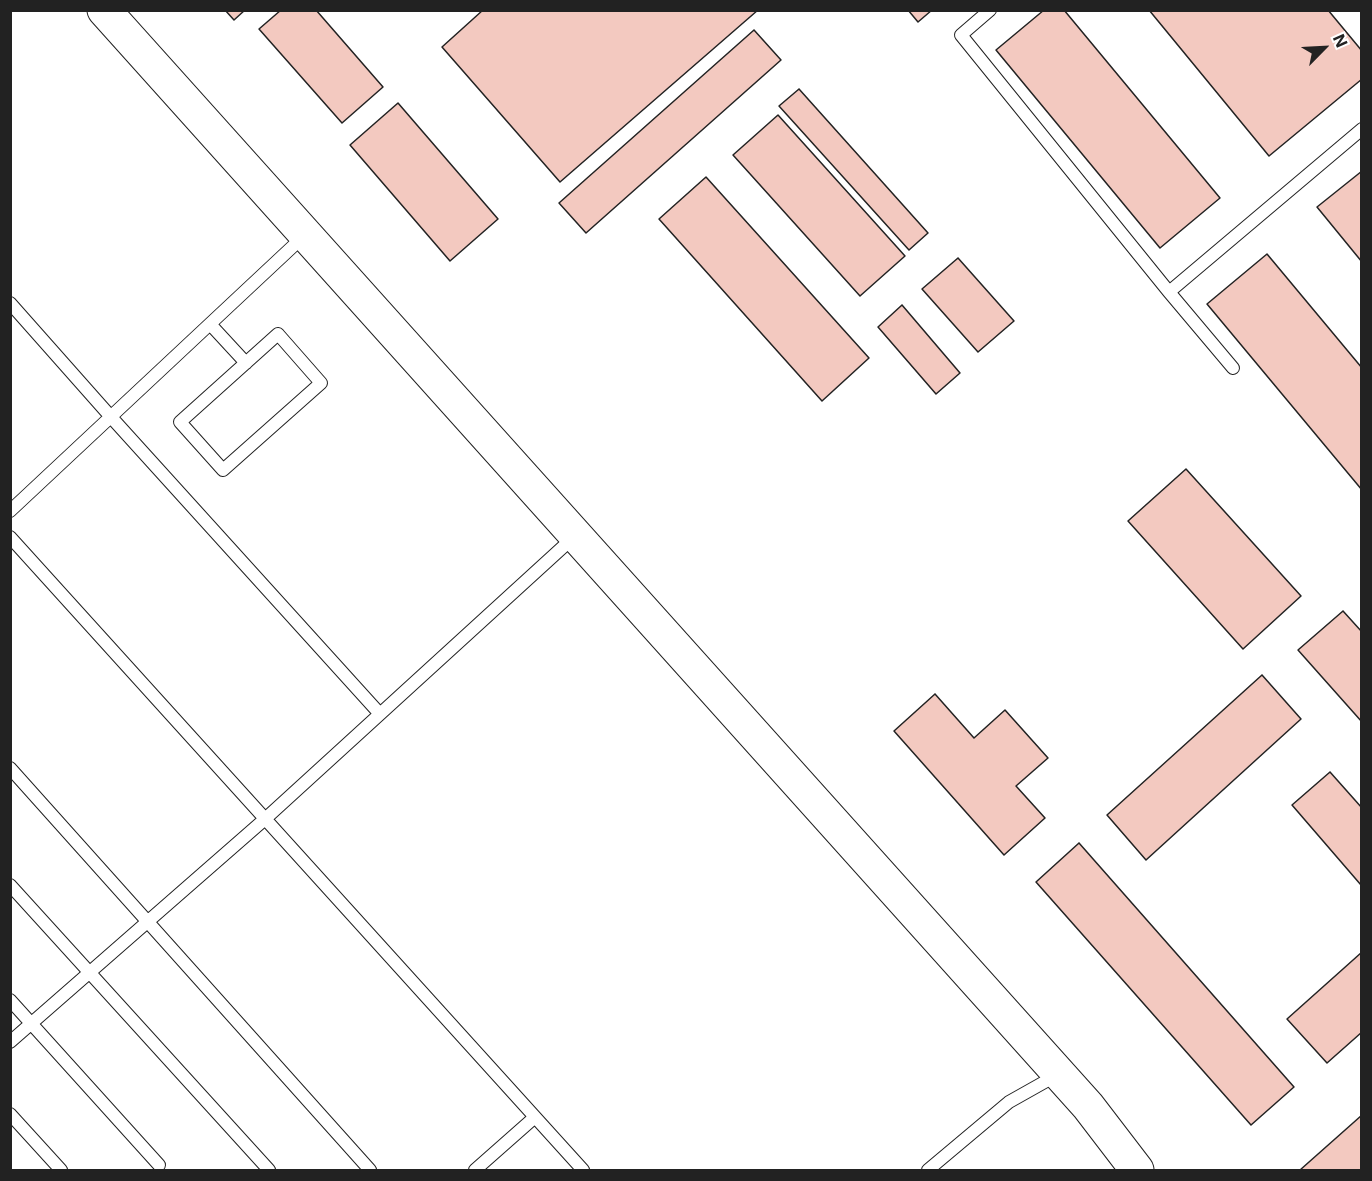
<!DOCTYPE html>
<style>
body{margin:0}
#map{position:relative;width:1372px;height:1181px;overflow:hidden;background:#fff;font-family:Inter,sans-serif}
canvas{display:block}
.frame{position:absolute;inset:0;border:12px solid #222;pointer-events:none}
.north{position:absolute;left:1294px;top:18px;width:60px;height:60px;-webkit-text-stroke:4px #fff;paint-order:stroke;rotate:66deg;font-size:16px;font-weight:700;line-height:24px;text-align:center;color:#222}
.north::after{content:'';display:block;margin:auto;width:21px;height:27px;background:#222;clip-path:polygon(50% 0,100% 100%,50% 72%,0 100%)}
</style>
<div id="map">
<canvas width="1372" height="1181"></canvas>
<div class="frame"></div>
<div class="north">N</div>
</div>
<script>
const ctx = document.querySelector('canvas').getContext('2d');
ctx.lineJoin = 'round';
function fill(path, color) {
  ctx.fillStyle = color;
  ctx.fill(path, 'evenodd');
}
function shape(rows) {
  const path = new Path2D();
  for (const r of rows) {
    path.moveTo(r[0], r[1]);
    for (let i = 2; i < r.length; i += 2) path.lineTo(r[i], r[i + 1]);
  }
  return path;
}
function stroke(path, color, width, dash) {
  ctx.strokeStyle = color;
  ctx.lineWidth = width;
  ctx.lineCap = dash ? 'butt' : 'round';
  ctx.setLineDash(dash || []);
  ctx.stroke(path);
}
const building = shape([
 [225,10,245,10,234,20,225,10],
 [281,10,316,10,383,87,342,123,259,29,281,10],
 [483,10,758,10,560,182,442,47,483,10],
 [908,10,932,10,918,22,908,10],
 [1044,10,1064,10,1220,198,1160,248,996,50,1044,10],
 [1149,10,1328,10,1362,51,1362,79,1269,156,1149,10],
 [754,30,781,60,586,233,559,203,754,30],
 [799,89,928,233,909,250,779,106,799,89],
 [398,103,498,219,450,261,350,145,398,103],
 [778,115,905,256,860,296,733,155,778,115],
 [1362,171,1362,262,1317,207,1362,171],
 [706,177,869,358,822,401,659,219,706,177],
 [1267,254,1362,368,1362,490,1207,304,1267,254],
 [958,258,1014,321,978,352,922,289,958,258],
 [902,305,960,373,936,394,878,327,902,305],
 [1186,469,1301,596,1243,649,1128,521,1186,469],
 [1343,611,1362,632,1362,722,1298,650,1343,611],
 [1262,675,1301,719,1146,860,1107,815,1262,675],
 [935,694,974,738,1005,710,1048,758,1016,786,1045,818,1004,855,894,731,935,694],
 [1330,772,1362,808,1361,885,1292,805,1330,772],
 [1079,843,1294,1087,1251,1125,1036,882,1079,843],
 [1362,952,1362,1032,1327,1063,1287,1019,1362,952],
 [1362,1115,1362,1170,1300,1170,1362,1115]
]);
fill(building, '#f3c9c0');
stroke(building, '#222', 1.5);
const lane = shape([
 [990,10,961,35,1169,292,1233,368],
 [1169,292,1362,129],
 [10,303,111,417,380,714],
 [210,324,246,363],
 [278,334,321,383,223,470,180,422,278,334],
 [10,511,305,235],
 [10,537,583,1170],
 [10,768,370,1170],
 [10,885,269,1170],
 [10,1000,159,1165],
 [10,1042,265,819,575,536],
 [10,1114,61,1170],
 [475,1170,535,1117],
 [928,1170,1009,1102,1057,1075]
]);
const secondary = shape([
 [104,10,1088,1106,1137,1170]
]);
stroke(lane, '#222', 14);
stroke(secondary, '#222', 35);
stroke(lane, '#fff', 12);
stroke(secondary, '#fff', 33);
</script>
